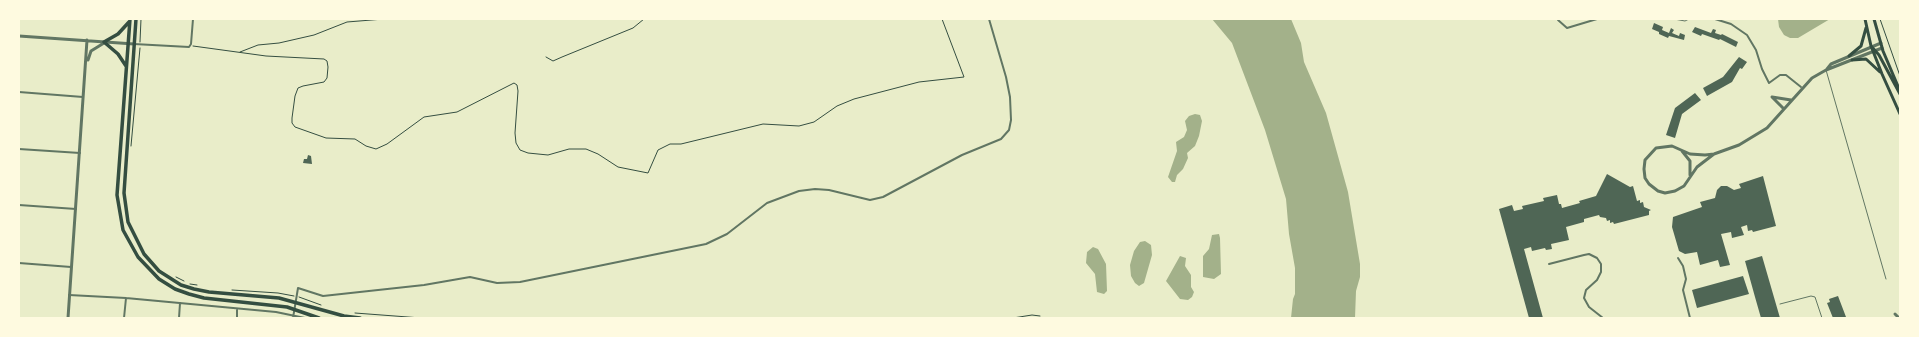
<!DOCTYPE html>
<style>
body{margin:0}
#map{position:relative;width:1919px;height:337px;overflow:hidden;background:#e9edc9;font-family:Arial,sans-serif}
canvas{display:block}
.frame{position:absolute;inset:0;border:20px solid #fefae0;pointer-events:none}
</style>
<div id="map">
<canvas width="1919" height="337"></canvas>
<div class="frame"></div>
</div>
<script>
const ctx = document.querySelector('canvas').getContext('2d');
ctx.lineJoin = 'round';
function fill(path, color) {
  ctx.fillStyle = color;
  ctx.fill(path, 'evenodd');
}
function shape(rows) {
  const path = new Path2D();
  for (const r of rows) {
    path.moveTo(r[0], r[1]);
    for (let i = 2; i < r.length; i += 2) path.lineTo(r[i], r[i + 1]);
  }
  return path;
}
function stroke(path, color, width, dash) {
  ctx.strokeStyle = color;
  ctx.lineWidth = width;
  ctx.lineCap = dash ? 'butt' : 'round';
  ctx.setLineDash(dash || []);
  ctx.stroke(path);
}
fill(shape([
 [1212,19,1291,19,1301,43,1304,62,1326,113,1348,192,1360,264,1360,277,1356,291,1355,318,1291,318,1293,299,1295,294,1295,268,1289,234,1286,199,1265,130,1232,43],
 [1778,19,1830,19,1798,38,1790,38,1784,35,1779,27],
 [1195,114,1200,115,1202,121,1199,136,1195,146,1187,153,1188,158,1183,169,1177,175,1175,182,1172,182,1168,177,1177,151,1176,142,1184,137,1187,130,1185,121,1189,116],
 [1219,234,1220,238,1221,274,1214,279,1203,277,1203,256,1209,249,1212,235],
 [1145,241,1151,245,1152,255,1144,283,1139,286,1135,283,1131,276,1130,265,1134,251,1140,242],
 [1093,247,1098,249,1106,264,1107,291,1104,294,1097,292,1095,274,1086,263,1087,252],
 [1180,256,1186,258,1185,266,1191,275,1191,287,1194,292,1192,297,1188,300,1180,299,1166,281]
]), '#a3b18a');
fill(shape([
 [1654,23,1663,27,1662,30,1669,33,1671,28,1674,30,1672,33,1679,36,1680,33,1685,35,1684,40,1669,36,1668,38,1659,34,1659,32,1652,29],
 [1695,27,1711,33,1713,29,1716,30,1715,33,1721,35,1722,34,1738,42,1736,47,1720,39,1719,40,1702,34,1701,36,1692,32],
 [1739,57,1747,62,1742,69,1740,68,1732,82,1707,96,1703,88,1723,77],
 [1695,93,1701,100,1682,114,1675,138,1666,135,1675,108],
 [308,155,311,156,312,164,303,163,304,159,307,159],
 [1607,174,1630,187,1633,186,1637,201,1640,200,1640,203,1643,202,1644,207,1651,210,1649,211,1649,215,1614,224,1613,222,1610,223,1610,220,1607,221,1606,218,1600,217,1599,215,1584,219,1584,222,1566,227,1569,240,1551,244,1552,249,1546,250,1545,248,1532,251,1531,247,1524,249,1543,318,1529,318,1499,209,1512,205,1514,211,1523,209,1522,206,1544,201,1543,198,1557,195,1559,204,1561,204,1562,208,1580,203,1579,201,1596,196],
 [1763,176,1776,226,1753,232,1752,230,1748,231,1747,225,1741,227,1744,235,1732,238,1731,232,1721,234,1730,265,1720,267,1718,260,1700,265,1697,252,1685,254,1679,251,1672,227,1673,217,1702,207,1700,202,1715,198,1717,190,1721,186,1727,186,1734,190,1741,188,1739,184],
 [1762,256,1780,318,1761,318,1755,297,1745,261],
 [1743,276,1749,294,1697,308,1692,290],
 [1838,296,1846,317,1833,318,1827,303,1830,302,1829,299]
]), '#4f6655');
stroke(shape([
 [1880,19,1900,76],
 [140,42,141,19],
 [193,46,266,56,324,59,327,61,328,67,327,78,324,82,303,86,298,88,295,96,292,118,292,123,295,127,326,138,355,139,366,146,376,149,387,144,424,117,457,112,514,83,517,85,518,91,515,133,516,143,520,150,528,153,548,155,569,149,586,149,598,154,618,167,648,173,658,150,670,144,681,144,763,124,799,126,814,122,837,106,854,99,919,82,964,77,942,19],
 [240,52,258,45,279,43,314,35,347,22,384,19],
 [546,57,553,61,562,57,633,28,644,19],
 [131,146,140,48],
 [176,277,184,281],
 [190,284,197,285],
 [232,290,278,293,294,296],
 [299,297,321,305],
 [355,313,421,318],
 [1013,318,1032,315,1040,316]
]), '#344e41', 1);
stroke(shape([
 [1674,19,1685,21,1689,19],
 [1826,70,1886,279],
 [1780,304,1811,296,1815,297,1822,318]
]), '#617663', 1);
stroke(shape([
 [1715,19,1731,24,1747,35,1756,50,1762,69,1769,83,1780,75,1786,75,1801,87],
 [1558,20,1567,28,1597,19],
 [134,44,189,47,191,44,193,19],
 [19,92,83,97],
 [19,149,80,153],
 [19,205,76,209],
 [1678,258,1683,266,1686,279,1683,290,1690,318],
 [19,263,71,267],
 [1549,264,1584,255,1589,254,1597,258,1601,264,1601,272,1597,280,1586,290,1584,298,1589,307,1603,318],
 [69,295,126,298,276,312,305,318],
 [124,318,126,298],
 [179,318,180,303],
 [237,318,237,309],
 [293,318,298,288,323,296,424,285,470,277,497,283,520,282,706,244,727,234,767,203,799,191,815,189,829,190,870,200,883,197,962,155,1001,139,1009,130,1011,120,1010,97,1006,77,989,19]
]), '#617663', 2);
stroke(shape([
 [19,36,134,44],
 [88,60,91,51,104,43],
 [1827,69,1831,64,1881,43],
 [1772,97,1791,100],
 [1772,97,1784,109],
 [1682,151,1690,161,1690,175],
 [1714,154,1697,167,1684,186,1675,191,1665,193,1658,191,1649,184,1645,178,1644,169,1645,160,1656,148,1672,146,1690,154,1705,155,1714,154,1739,145,1767,128,1812,78,1826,70,1882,48],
 [1895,314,1899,318],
 [68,318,87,40]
]), '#617663', 3);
stroke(shape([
 [1865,19,1871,46,1882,74,1900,114],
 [1874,19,1883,51,1900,91],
 [1871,46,1879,55,1900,94],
 [1849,56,1861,46,1866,28],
 [1852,60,1866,59,1880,72]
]), '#344e41', 3);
stroke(shape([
 [130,19,117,195,123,230,138,257,159,279,175,289,189,294,204,298,287,307,319,318],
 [136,19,124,193,128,222,144,254,159,271,181,285,194,289,209,292,279,298,344,316,360,318],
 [126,66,118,54,104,42,118,34,129,22]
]), '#344e41', 3.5);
</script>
